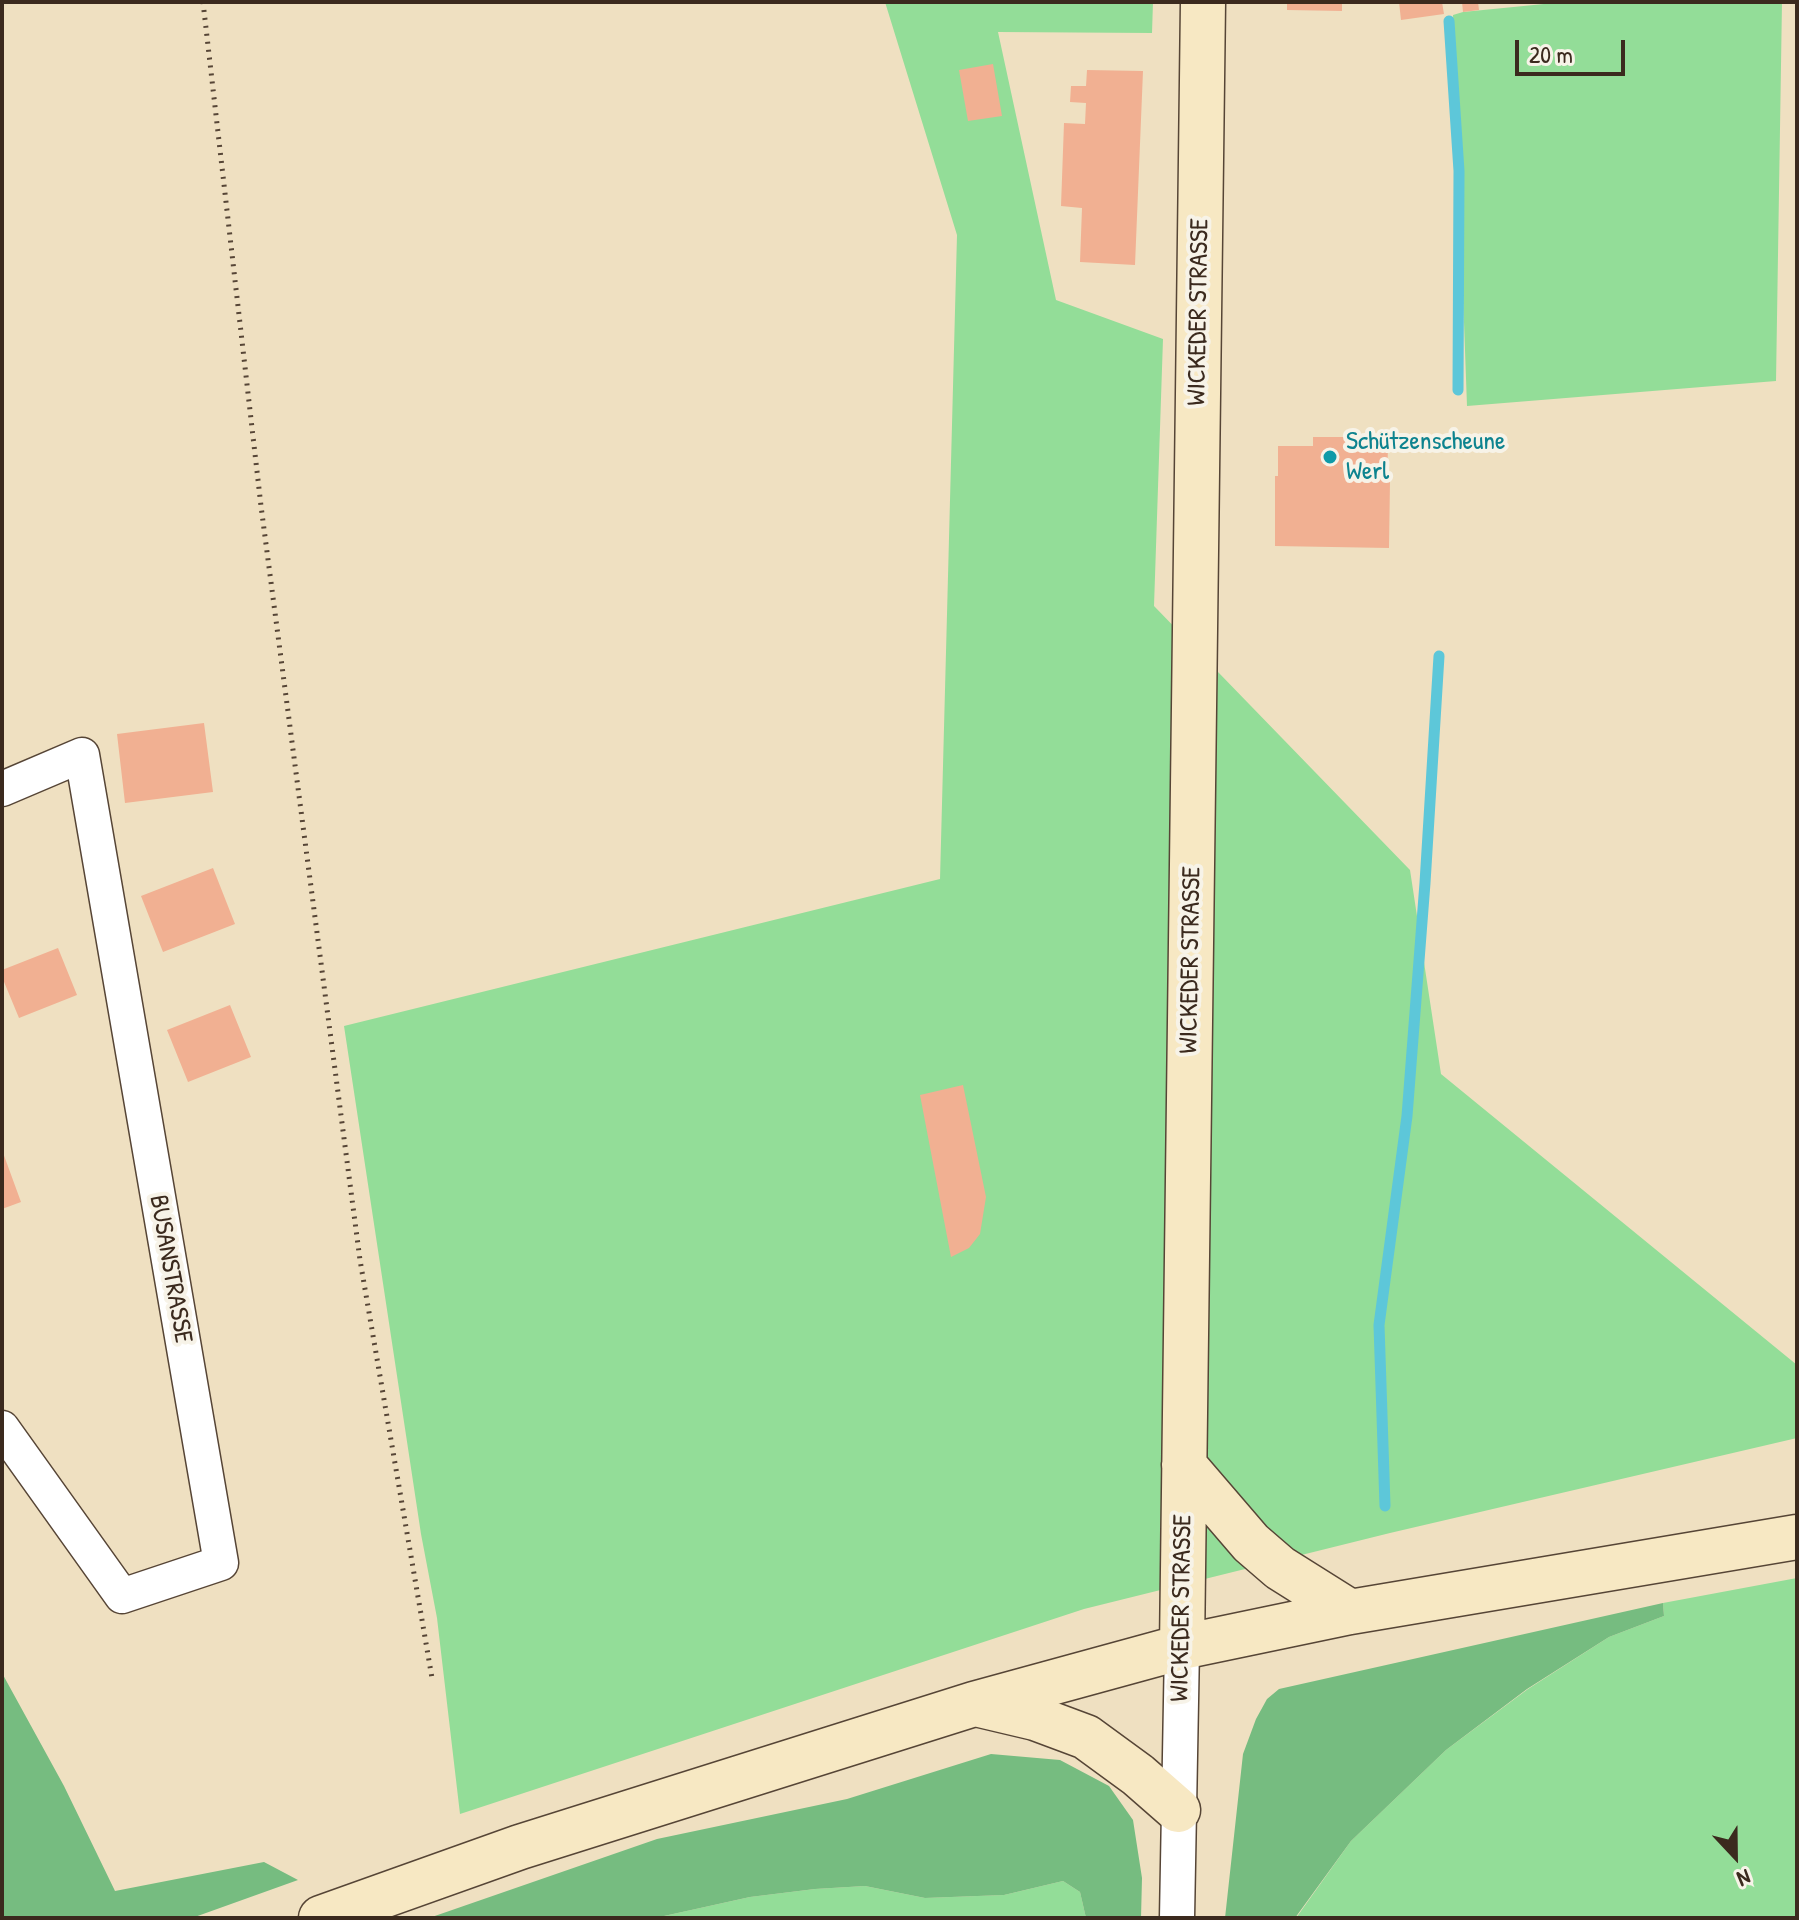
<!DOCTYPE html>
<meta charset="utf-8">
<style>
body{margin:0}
#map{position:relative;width:1799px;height:1920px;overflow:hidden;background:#efe0c1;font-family:"Patrick Hand",sans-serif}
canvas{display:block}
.frame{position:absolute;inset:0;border:4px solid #3b2a1e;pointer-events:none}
.north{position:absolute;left:1695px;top:1816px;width:80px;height:80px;-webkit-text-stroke:6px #f7f3e8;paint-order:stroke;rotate:158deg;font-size:22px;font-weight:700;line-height:32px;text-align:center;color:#3b2a1e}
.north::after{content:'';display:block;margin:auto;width:28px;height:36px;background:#3b2a1e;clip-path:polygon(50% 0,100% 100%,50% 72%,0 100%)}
.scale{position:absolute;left:1515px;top:40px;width:110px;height:36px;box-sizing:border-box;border:4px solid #3b2a1e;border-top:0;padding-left:10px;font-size:24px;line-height:28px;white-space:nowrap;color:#3b2a1e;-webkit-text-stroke:6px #f7f3e8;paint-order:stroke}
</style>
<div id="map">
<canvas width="1799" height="1920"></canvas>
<div class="frame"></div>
<div class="north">N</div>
<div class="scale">20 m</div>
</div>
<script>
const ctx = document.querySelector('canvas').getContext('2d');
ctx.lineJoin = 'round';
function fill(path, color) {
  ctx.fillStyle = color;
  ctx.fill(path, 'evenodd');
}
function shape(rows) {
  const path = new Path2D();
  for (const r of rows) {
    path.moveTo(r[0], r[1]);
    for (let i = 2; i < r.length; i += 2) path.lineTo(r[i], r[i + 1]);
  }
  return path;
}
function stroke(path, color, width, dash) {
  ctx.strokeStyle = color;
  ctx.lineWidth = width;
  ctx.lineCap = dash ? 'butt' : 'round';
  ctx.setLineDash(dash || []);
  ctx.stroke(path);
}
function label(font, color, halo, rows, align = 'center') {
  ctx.font = font + ' "Patrick Hand",sans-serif';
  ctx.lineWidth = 8;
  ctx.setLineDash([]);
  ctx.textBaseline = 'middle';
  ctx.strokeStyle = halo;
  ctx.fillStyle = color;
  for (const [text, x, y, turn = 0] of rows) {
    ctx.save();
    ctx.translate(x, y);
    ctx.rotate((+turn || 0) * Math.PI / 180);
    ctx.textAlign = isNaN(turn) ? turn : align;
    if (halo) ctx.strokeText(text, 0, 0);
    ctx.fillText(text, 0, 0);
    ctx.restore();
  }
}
fill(shape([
 [885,2,1153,2,1152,33,998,32,1056,300,1163,339,1154,606,1410,870,1441,1074,1797,1365,1797,1438,1390,1533,1084,1609,460,1814,437,1618,421,1534,344,1026,940,879,957,235],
 [1564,2,1782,2,1776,381,1467,406,1453,15,1463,12],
 [1797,1578,1797,1918,1296,1918,1351,1841,1446,1750,1528,1689,1609,1637,1664,1616,1663,1603],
 [1063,1881,1080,1892,1086,1918,655,1918,750,1897,815,1889,865,1886,925,1898,1004,1895]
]), '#93dd98');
fill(shape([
 [1663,1603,1664,1616,1609,1637,1527,1689,1446,1750,1351,1841,1295,1918,1225,1918,1243,1754,1256,1719,1267,1699,1279,1689],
 [2,1673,64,1786,115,1891,264,1862,298,1880,192,1918,2,1918],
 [991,1754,1060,1760,1109,1786,1133,1820,1142,1878,1141,1918,1086,1918,1080,1892,1063,1881,1004,1895,925,1898,865,1886,815,1889,750,1897,655,1918,429,1918,657,1839,847,1799]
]), '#76bc80');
stroke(shape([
 [1449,21,1459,171,1458,390],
 [1385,1506,1379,1325,1407,1116,1425,883,1439,656]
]), '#5dc7d9', 11);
fill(shape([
 [1287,2,1342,2,1342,11,1287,10],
 [1399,2,1442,2,1444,14,1401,20],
 [1462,2,1478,2,1479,10,1463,12],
 [993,64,1002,116,968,121,959,70],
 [1087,70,1143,71,1135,265,1080,262,1082,208,1061,206,1064,123,1085,124,1086,103,1070,102,1071,86,1086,86],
 [1313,437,1354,437,1354,447,1388,448,1387,478,1390,478,1390,481,1389,548,1275,546,1275,476,1278,476,1278,446,1313,446],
 [204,723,213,792,125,803,117,734],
 [213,868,235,924,163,952,141,896],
 [58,948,77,995,19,1018,2,977,2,970],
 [230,1005,251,1057,188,1082,167,1030],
 [963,1085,986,1197,980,1234,969,1248,951,1257,920,1095],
 [2,1150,21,1202,2,1209]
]), '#f1b092');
const minor = shape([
 [2,789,82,755,221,1563,122,1596,2,1428],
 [1177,1918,1182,1647]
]);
const secondary = shape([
 [1184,1465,1251,1543,1280,1568,1350,1612],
 [1182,1647,1203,2],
 [980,1705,1035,1718,1086,1737,1138,1775,1178,1810],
 [321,1918,520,1847,974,1704,1182,1647,1350,1612,1797,1537]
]);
stroke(minor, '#564536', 37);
stroke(secondary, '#564536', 47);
stroke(shape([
 [203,2,261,506,360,1260,432,1678]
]), '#564536', 5, [2, 6]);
stroke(minor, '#fff', 34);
stroke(secondary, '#f7e8c3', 44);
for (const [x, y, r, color] of [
 [1330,457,8,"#0f9aa8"]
]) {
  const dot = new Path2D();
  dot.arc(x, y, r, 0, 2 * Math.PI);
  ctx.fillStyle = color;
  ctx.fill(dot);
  stroke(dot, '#f7f3e8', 3);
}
label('26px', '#3b2a1e', '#f7f3e8', [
 ["WICKEDER STRASSE",1199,312,-89],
 ["WICKEDER STRASSE",1191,960,-89],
 ["BUSANSTRASSE",170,1269,80],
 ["WICKEDER STRASSE",1182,1608,-89]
]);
label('26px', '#0d838f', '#f7f3e8', [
 ["Schützenscheune",1346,442],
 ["Werl",1346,472]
], 'left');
</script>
